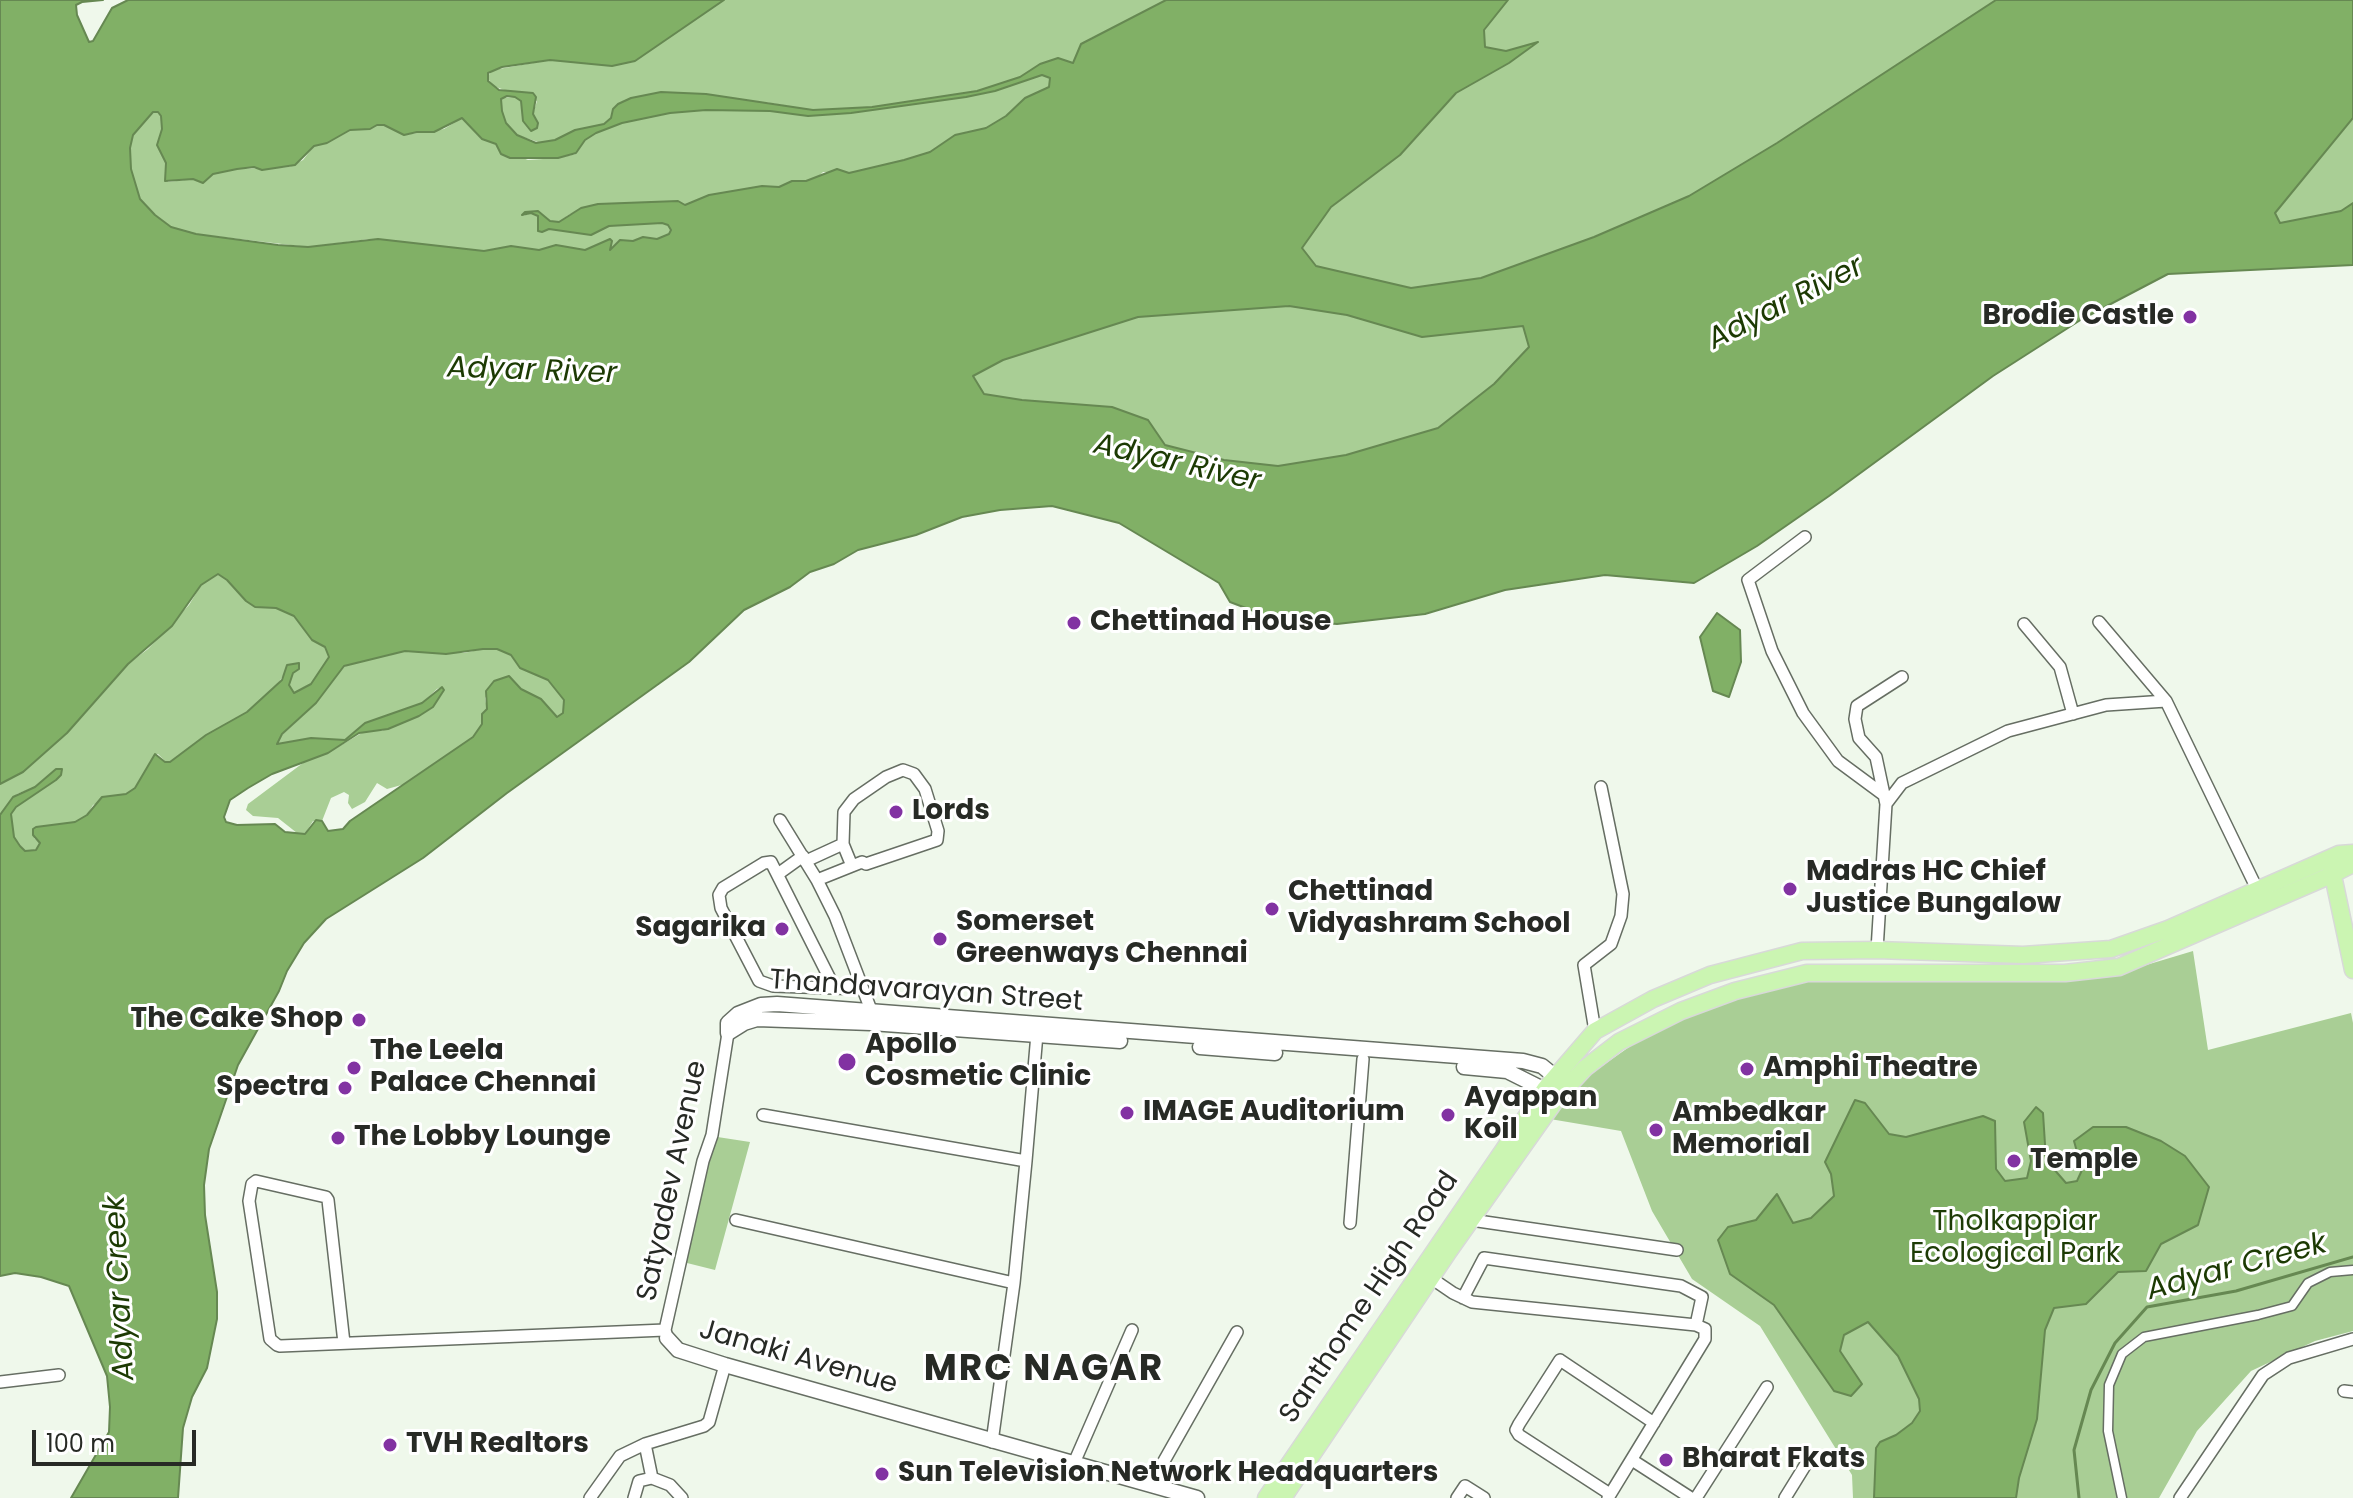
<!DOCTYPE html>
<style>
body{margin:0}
#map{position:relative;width:2353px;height:1498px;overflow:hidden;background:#eff8eb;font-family:Poppins,sans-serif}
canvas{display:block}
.scale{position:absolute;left:32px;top:1430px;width:164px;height:36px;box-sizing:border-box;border:4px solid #272a25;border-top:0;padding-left:10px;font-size:24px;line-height:28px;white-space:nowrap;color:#272a25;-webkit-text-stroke:6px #fff;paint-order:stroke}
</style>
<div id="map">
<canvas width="2353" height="1498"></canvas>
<div class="scale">100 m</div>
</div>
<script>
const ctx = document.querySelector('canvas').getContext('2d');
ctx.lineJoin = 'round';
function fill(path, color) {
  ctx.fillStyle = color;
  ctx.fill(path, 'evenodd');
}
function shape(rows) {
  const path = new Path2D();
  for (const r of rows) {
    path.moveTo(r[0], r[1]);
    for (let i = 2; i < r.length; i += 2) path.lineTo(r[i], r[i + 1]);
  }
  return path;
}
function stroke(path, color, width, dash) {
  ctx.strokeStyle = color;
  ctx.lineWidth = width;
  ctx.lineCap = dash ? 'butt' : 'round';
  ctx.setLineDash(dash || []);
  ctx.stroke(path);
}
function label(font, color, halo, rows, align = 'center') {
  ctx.font = font + ' Poppins,sans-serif';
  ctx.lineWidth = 6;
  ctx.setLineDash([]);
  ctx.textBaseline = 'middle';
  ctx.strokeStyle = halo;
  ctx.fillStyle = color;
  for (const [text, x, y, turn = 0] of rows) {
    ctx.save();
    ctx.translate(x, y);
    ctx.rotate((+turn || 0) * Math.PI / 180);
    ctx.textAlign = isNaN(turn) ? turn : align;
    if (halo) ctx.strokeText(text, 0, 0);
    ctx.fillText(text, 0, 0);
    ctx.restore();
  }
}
fill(shape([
 [724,0,1166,0,1121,25,1091,38,1073,63,1058,58,1041,64,1020,77,977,91,872,107,813,110,764,102,613,109,611,118,604,124,575,130,555,140,541,143,517,135,506,123,502,111,501,98,515,97,521,101,523,121,535,130,538,123,533,114,537,101,493,86,487,77,493,70,550,60,612,66,635,61],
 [1508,0,1996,0,1777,143,1689,196,1594,237,1481,278,1410,288,1316,266,1302,248,1331,207,1400,155,1456,93,1509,63,1536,44,1506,51,1485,48,1484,30],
 [1042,75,1050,78,1049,87,1025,98,1006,116,986,128,966,132,930,152,904,160,849,173,823,172,817,178,779,187,709,195,685,205,665,201,629,205,570,214,559,222,550,221,530,211,523,216,531,213,538,216,542,232,549,229,591,235,609,226,662,223,668,225,671,230,669,234,657,239,640,238,633,241,618,241,610,250,597,245,585,250,556,245,539,250,511,246,484,251,369,239,308,247,196,234,171,227,155,215,140,199,131,169,130,148,133,135,153,112,157,112,161,116,162,129,157,145,166,163,165,175,168,182,193,179,203,183,213,174,237,169,289,167,303,160,314,146,327,143,350,130,370,129,377,125,384,125,404,135,444,129,462,118,481,139,496,144,499,149,528,160,558,158,576,154,585,140,596,133,622,123,670,113,706,110,770,111,808,116,851,113,966,97,995,91],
 [2353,118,2353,203,2341,211,2280,223,2275,213],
 [1289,306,1347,315,1494,329,1523,326,1529,347,1494,384,1438,428,1346,455,1278,466,1224,460,1165,445,1148,420,984,394,973,375,1003,360,1138,317],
 [218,574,227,580,246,601,255,607,276,608,294,616,312,640,325,647,328,651,328,661,318,676,311,684,294,693,289,685,293,672,298,670,286,671,276,687,247,712,206,735,170,762,167,763,158,754,155,755,135,788,126,794,110,797,93,805,87,815,75,822,42,826,34,838,40,843,38,849,25,851,14,837,11,814,16,807,61,775,56,769,35,787,17,794,0,815,0,784,23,772,67,733,128,664,148,649,189,605,201,585],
 [483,649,497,649,511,655,520,668,548,680,564,700,563,713,557,717,541,699,521,690,514,681,497,680,485,698,487,709,482,724,473,737,405,784,387,789,377,783,365,802,352,809,348,803,349,795,344,792,331,798,322,821,313,821,305,834,297,833,278,818,253,816,246,810,248,804,307,760,328,753,365,731,382,731,440,697,444,690,442,687,437,689,422,703,345,740,311,738,277,744,282,735,316,703,340,669,350,664,405,651,464,653],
 [2193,951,2208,1050,2351,1013,2353,1023,2353,1331,2315,1341,2251,1371,2197,1431,2159,1498,1853,1498,1852,1475,1760,1326,1692,1279,1652,1211,1621,1131,1550,1119,1585,1078,1632,1045,1678,1018,1742,995,1812,981,2103,978],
 [711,1136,750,1142,715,1270,683,1262]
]), '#a9ce95');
const water = shape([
 [0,0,103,0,82,2,76,5,77,15,89,42,93,41,112,8,128,0,724,0,635,61,612,66,550,60,502,67,488,73,488,81,499,90,533,93,536,97,533,114,538,123,537,128,531,131,523,121,521,101,515,97,507,96,501,99,502,111,506,123,517,135,536,143,555,140,575,130,604,124,611,118,613,109,618,104,631,98,661,92,706,94,813,110,872,107,977,91,1020,77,1040,64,1058,58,1073,63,1081,44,1166,0,1508,0,1484,30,1485,47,1506,51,1538,42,1509,63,1456,93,1400,155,1331,207,1302,248,1316,266,1411,288,1481,278,1594,237,1689,196,1777,143,1996,0,2353,0,2353,118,2275,213,2280,223,2341,211,2353,203,2353,265,2168,274,2082,319,1993,376,1829,496,1757,546,1694,583,1605,575,1505,590,1425,614,1337,624,1275,619,1230,602,1219,583,1119,523,1052,506,1000,510,962,517,916,535,858,550,834,564,810,572,790,587,744,610,689,662,507,793,423,858,326,919,304,943,287,971,279,991,238,1065,209,1149,204,1185,205,1215,217,1292,217,1319,207,1368,192,1397,183,1428,178,1498,71,1498,109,1432,110,1407,107,1376,69,1286,41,1277,15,1273,0,1276,0,815,13,797,35,787,56,769,62,769,61,775,56,780,16,807,11,814,14,837,20,846,25,851,36,850,40,843,33,835,33,829,36,827,75,822,87,815,102,797,126,794,135,788,155,754,165,762,170,762,206,735,247,712,282,680,287,665,299,663,299,669,293,673,289,685,294,693,311,684,329,657,325,647,312,640,294,616,276,608,255,607,246,601,227,580,218,574,201,585,172,626,128,664,67,733,23,772,0,784,0,0],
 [1042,75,1050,78,1049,87,1025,98,1006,116,986,128,955,135,930,152,904,160,849,173,837,169,806,181,792,181,779,187,762,186,709,195,685,205,678,201,598,204,581,208,559,222,550,221,538,211,525,212,522,215,531,213,538,216,538,231,542,232,549,229,591,235,609,226,662,223,668,225,671,230,669,234,657,239,643,237,633,241,620,240,610,250,612,241,610,239,585,250,556,245,539,250,511,246,484,251,378,239,308,247,278,245,196,234,171,227,155,215,140,199,131,169,130,148,133,135,153,112,158,112,161,116,162,129,157,145,166,163,165,181,193,179,203,183,213,174,237,169,254,167,262,170,295,165,314,146,327,143,350,130,370,129,377,125,384,125,404,135,417,132,434,132,462,118,482,139,496,144,501,154,510,158,558,158,576,153,585,140,596,133,622,123,670,113,706,110,770,111,808,116,851,113,966,97,995,91,1042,75],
 [1289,306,1347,315,1422,337,1523,326,1529,347,1494,384,1438,428,1346,455,1278,466,1224,460,1165,445,1148,420,1112,407,1022,400,984,394,973,376,1003,360,1138,317,1289,306],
 [483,649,497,649,511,655,520,668,548,680,564,700,563,713,557,717,541,699,521,689,509,676,494,681,486,691,487,709,482,714,482,724,473,737,350,821,343,829,328,831,322,821,316,820,305,834,285,832,275,824,237,825,226,822,224,817,230,800,248,788,272,774,328,753,359,733,388,729,419,716,433,707,444,690,442,687,422,703,365,723,345,740,311,738,277,744,282,734,316,703,344,666,405,651,446,654,483,649],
 [1717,613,1740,630,1741,662,1729,697,1713,691,1700,637,1717,613],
 [1855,1100,1865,1103,1889,1134,1906,1137,1983,1116,1995,1121,1996,1169,2005,1181,2027,1178,2031,1161,2024,1122,2036,1107,2043,1113,2046,1160,2066,1183,2077,1181,2082,1170,2074,1141,2093,1127,2126,1127,2161,1141,2185,1156,2209,1187,2198,1225,2161,1244,2146,1271,2118,1272,2086,1304,2054,1308,2045,1330,2037,1419,2019,1478,2016,1498,1874,1498,1876,1448,1880,1442,1896,1435,1912,1423,1920,1411,1919,1399,1898,1356,1868,1322,1844,1335,1840,1351,1862,1384,1851,1396,1834,1391,1774,1305,1730,1274,1718,1240,1728,1227,1756,1220,1777,1194,1793,1223,1811,1218,1834,1196,1831,1174,1825,1162,1855,1100]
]);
fill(water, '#81b066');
stroke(water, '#668852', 2);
stroke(shape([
 [2079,1498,2074,1450,2091,1390,2115,1343,2147,1307,2236,1291,2353,1257]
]), '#668852', 3);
const pedestrian = shape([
 [2122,1498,2108,1431,2109,1385,2122,1354,2144,1337,2258,1315,2292,1306,2308,1283,2330,1272,2353,1270]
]);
const minor = shape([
 [1805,537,1748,580,1772,651,1803,713,1838,761,1884,795],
 [2099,622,2166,701,2258,891],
 [2024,624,2060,667,2073,714],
 [1886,804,1902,783,2008,731,2106,705,2166,701],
 [780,820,817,880,835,916,871,1010,871,1018],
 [806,861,843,844],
 [778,874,803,856],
 [817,880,862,862,866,864,937,840,938,831,925,789,914,774,903,770,886,777,854,799,844,812,843,844,852,866],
 [1877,950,1886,804,1876,757,1859,738,1855,719,1857,706,1902,677],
 [834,987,771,862,764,863,723,888,719,895,721,908,759,981,773,986,863,989],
 [1595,1031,1584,965,1611,944,1621,916,1623,894,1601,787],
 [763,1115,1026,1161],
 [736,1220,1014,1283],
 [1471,1220,1677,1250],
 [1350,1223,1363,1059],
 [1431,1278,1453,1293,1472,1302,1696,1325,1705,1329,1705,1339,1608,1498],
 [1463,1298,1484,1258,1681,1286,1702,1297,1696,1325],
 [667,1337,665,1330,703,1161,712,1135,728,1033],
 [344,1343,328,1200,326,1197,256,1181,252,1184,249,1201,270,1339,277,1345,280,1346,665,1330],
 [0,1382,59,1375],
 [2344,1391,2353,1392],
 [992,1442,1014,1283,1026,1161,1037,1034,1034,1029],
 [645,1444,652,1478],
 [1632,1460,1691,1498],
 [1074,1463,1132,1330],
 [1151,1484,1237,1332],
 [1610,1494,1519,1435,1516,1430,1519,1424,1560,1360,1654,1423],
 [590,1498,620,1456,645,1444,704,1426,709,1422,725,1365],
 [634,1498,639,1481,652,1478,670,1485,682,1498],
 [1457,1498,1465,1486,1484,1498],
 [1696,1498,1767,1387],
 [1785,1498,1806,1464],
 [2180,1498,2263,1375,2289,1358,2353,1339]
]);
const tertiary = shape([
 [728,1033,728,1023,738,1014,761,1005,777,1004,1523,1061,1542,1066,1564,1084],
 [728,1033,744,1023,757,1019,871,1023,1120,1041],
 [1200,1047,1275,1053],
 [1464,1067,1507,1071,1553,1094],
 [667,1338,678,1350,725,1365,1197,1498]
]);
const primary = shape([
 [2331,866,2353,970],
 [1266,1498,1545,1089,1595,1031,1653,999,1710,975,1802,951,1877,950,2023,955,2111,949,2168,929,2339,854,2353,853],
 [1283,1498,1449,1251,1558,1097,1585,1068,1619,1042,1681,1011,1735,991,1807,973,2065,973,2119,967,2329,876,2351,865,2353,861]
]);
stroke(pedestrian, '#666e63', 11);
stroke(minor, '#666e63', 14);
stroke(tertiary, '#666e63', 17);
stroke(primary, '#d8d9d8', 19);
stroke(pedestrian, '#fff', 8);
stroke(minor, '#fff', 11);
stroke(tertiary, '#fff', 14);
stroke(primary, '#cbf5b2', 16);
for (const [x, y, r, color] of [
 [2190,317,8,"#8232a2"],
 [1074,623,8,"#8232a2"],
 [896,812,8,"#8232a2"],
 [1790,889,8,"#8232a2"],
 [1272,909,8,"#8232a2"],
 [782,929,8,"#8232a2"],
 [940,939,8,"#8232a2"],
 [359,1020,8,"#8232a2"],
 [847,1062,10,"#8232a2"],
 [354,1068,8,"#8232a2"],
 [1747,1069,8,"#8232a2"],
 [345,1088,8,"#8232a2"],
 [1127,1113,8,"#8232a2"],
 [1448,1115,8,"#8232a2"],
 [1656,1130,8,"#8232a2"],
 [338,1138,8,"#8232a2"],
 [2014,1161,8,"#8232a2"],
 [390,1445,8,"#8232a2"],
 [1666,1460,8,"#8232a2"],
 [882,1474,8,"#8232a2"]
]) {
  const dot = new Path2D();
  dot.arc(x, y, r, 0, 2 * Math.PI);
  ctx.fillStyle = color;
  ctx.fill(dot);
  stroke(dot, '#fff', 3);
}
label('bold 28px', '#272a25', '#fff', [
 ["Brodie Castle",2174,317,"right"],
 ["Chettinad House",1090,623],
 ["Lords",912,812],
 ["Madras HC Chief",1806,873],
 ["Justice Bungalow",1806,905],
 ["Chettinad",1288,893],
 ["Vidyashram School",1288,925],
 ["Somerset",956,923],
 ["Greenways Chennai",956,955],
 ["Sagarika",766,929,"right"],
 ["The Cake Shop",343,1020,"right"],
 ["Apollo",865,1046],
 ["Cosmetic Clinic",865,1078],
 ["The Leela",370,1052],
 ["Palace Chennai",370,1084],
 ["Amphi Theatre",1763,1069],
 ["Spectra",329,1088,"right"],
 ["Ayappan",1464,1099],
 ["Koil",1464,1131],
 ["IMAGE Auditorium",1143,1113],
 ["Ambedkar",1672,1114],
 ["Memorial",1672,1146],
 ["The Lobby Lounge",354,1138],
 ["Temple",2030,1161],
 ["TVH Realtors",406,1445],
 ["Bharat Fkats",1682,1460],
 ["Sun Television Network Headquarters",898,1474]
], 'left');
label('28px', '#272a25', '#fff', [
 ["Thandavarayan Street",926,992,4],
 ["Satyadev Avenue",673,1181,-78],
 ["Santhome High Road",1370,1298,-56],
 ["Janaki Avenue",798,1358,16]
]);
label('28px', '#1d3b05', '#fff', [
 ["Tholkappiar",2015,1223],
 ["Ecological Park",2015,1255]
]);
label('italic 30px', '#1c3a03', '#fff', [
 ["Adyar River",1786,304,-27],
 ["Adyar River",532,372,2],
 ["Adyar River",1177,464,13],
 ["Adyar Creek",2237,1268,-15],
 ["Adyar Creek",121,1288,-93]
]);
ctx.letterSpacing = '2px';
label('bold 36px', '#272a25', '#fff', [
 ["MRC NAGAR",1044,1371]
]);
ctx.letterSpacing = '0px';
</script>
